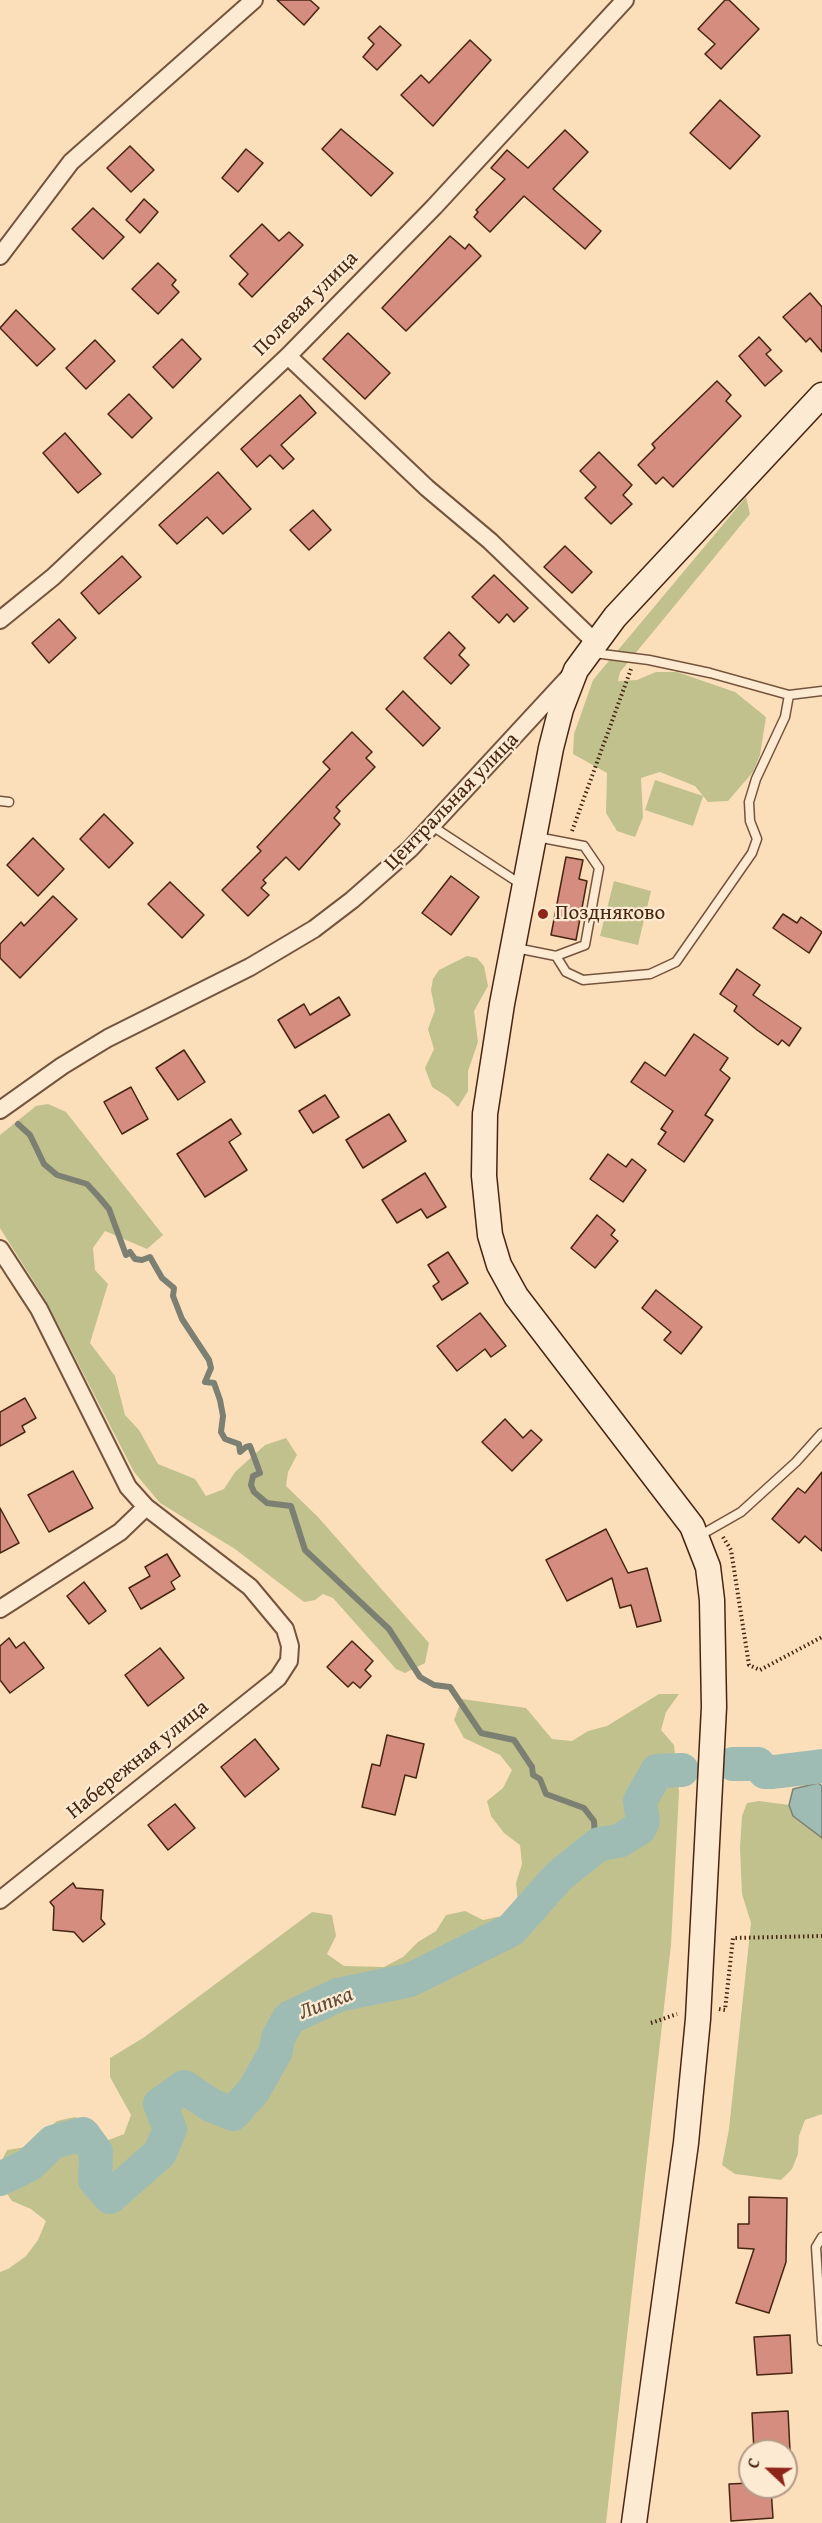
<!DOCTYPE html>
<meta charset="utf-8">
<style>
body{margin:0}
#map{position:relative;width:822px;height:2523px;overflow:hidden;background:#fbdfbb;font-family:"Gentium Book Plus",serif}
canvas{display:block}
.north{position:absolute;left:738px;top:2439px;width:60px;height:60px;box-sizing:border-box;background:#fcead3;border:2px solid #b49b85;border-radius:50%;rotate:292deg;font-size:16px;font-weight:700;line-height:24px;text-align:center;color:#472511}
.north::after{content:'';display:block;margin:auto;width:21px;height:27px;background:#8f2418;clip-path:polygon(50% 0,100% 100%,50% 72%,0 100%)}
</style>
<div id="map">
<canvas width="822" height="2523"></canvas>
<div class="north">С</div>
</div>
<script>
const ctx = document.querySelector('canvas').getContext('2d');
ctx.lineJoin = 'round';
function fill(path, color) {
  ctx.fillStyle = color;
  ctx.fill(path, 'evenodd');
}
function shape(rows) {
  const path = new Path2D();
  for (const r of rows) {
    path.moveTo(r[0], r[1]);
    for (let i = 2; i < r.length; i += 2) path.lineTo(r[i], r[i + 1]);
  }
  return path;
}
function stroke(path, color, width, dash) {
  ctx.strokeStyle = color;
  ctx.lineWidth = width;
  ctx.lineCap = dash ? 'butt' : 'round';
  ctx.setLineDash(dash || []);
  ctx.stroke(path);
}
function label(font, color, halo, rows, align = 'center') {
  ctx.font = font + ' "Gentium Book Plus",serif';
  ctx.lineWidth = 4.5;
  ctx.setLineDash([]);
  ctx.textBaseline = 'middle';
  ctx.strokeStyle = halo;
  ctx.fillStyle = color;
  for (const [text, x, y, turn = 0] of rows) {
    ctx.save();
    ctx.translate(x, y);
    ctx.rotate((+turn || 0) * Math.PI / 180);
    ctx.textAlign = isNaN(turn) ? turn : align;
    if (halo) ctx.strokeText(text, 0, 0);
    ctx.fillText(text, 0, 0);
    ctx.restore();
  }
}
fill(shape([
 [746,497,750,514,620,672,618,681,637,680,656,672,677,672,735,692,766,717,760,755,753,772,728,801,708,802,695,786,660,772,641,778,643,817,635,837,617,831,606,813,607,773,573,754,574,734,593,680],
 [655,780,703,796,693,826,645,810],
 [614,881,651,891,638,945,600,936],
 [467,956,477,958,484,966,488,986,474,1011,478,1042,468,1071,468,1091,458,1107,448,1097,432,1087,425,1068,434,1049,428,1029,435,1010,431,990,433,979,439,970],
 [48,1104,66,1112,163,1235,147,1249,105,1231,93,1248,95,1270,108,1284,90,1343,115,1376,125,1415,139,1430,158,1464,195,1479,206,1496,224,1489,235,1472,265,1445,286,1438,297,1455,288,1472,286,1486,318,1517,429,1643,425,1663,405,1673,396,1669,333,1598,323,1594,315,1600,304,1602,235,1549,160,1503,134,1472,46,1301,0,1228,0,1135,36,1106],
 [659,1694,679,1694,666,1712,661,1730,674,1745,679,1792,671,1945,606,2523,0,2523,0,2272,8,2269,26,2256,38,2240,46,2221,31,2209,12,2201,1,2185,0,2164,7,2150,26,2147,57,2121,75,2117,93,2126,106,2141,124,2134,131,2115,110,2077,110,2058,143,2038,312,1912,332,1915,336,1936,327,1954,344,1966,384,1967,403,1957,418,1942,436,1931,446,1915,465,1911,483,1920,502,1916,518,1903,516,1883,522,1864,520,1845,504,1833,491,1816,487,1801,503,1788,512,1770,500,1755,464,1738,454,1720,462,1699,526,1708,552,1739,572,1741,588,1731,607,1726],
 [759,1801,789,1805,793,1816,822,1838,822,2114,805,2120,799,2136,798,2154,792,2169,781,2180,735,2174,722,2165,729,2129,751,1923,742,1894,740,1848,742,1816,747,1803]
]), '#c1c18e');
const water = shape([
 [818,1783,822,1786,822,1838,793,1816,789,1805,793,1789,818,1783]
]);
fill(water, '#9fbcb4');
stroke(water, '#7c8073', 1.5);
stroke(shape([
 [18,1124,30,1135,44,1164,57,1175,87,1184,99,1197,109,1209,126,1255,130,1252,135,1259,142,1260,150,1257,162,1278,174,1288,173,1296,182,1319,209,1360,211,1368,205,1382,214,1383,220,1400,223,1416,221,1432,225,1439,239,1444,240,1452,246,1447,250,1446,260,1473,253,1476,251,1485,254,1492,267,1503,291,1506,305,1550,389,1629,420,1677,434,1685,450,1687,481,1733,514,1740,532,1767,533,1775,540,1779,546,1794,584,1808,594,1821,595,1837,599,1844]
]), '#7c8073', 6);
stroke(shape([
 [733,1764,758,1764,765,1772,773,1772,822,1766],
 [0,2179,29,2165,53,2142,83,2134,96,2152,95,2180,110,2197,160,2153,170,2129,160,2104,184,2087,211,2105,233,2114,254,2090,276,2051,278,2038,289,2018,338,1995,410,1980,511,1930,559,1876,599,1844,619,1841,640,1828,643,1821,640,1801,657,1771,682,1770]
]), '#9fbcb4', 34);
const building = shape([
 [277,0,310,0,319,8,304,25,277,0],
 [725,0,729,0,759,29,721,69,705,54,715,44,698,29,725,0],
 [380,26,401,45,377,70,363,57,374,44,368,38,380,26],
 [470,40,491,60,433,126,401,95,421,75,429,83,470,40],
 [720,100,760,136,730,169,690,133,720,100],
 [341,129,393,173,371,196,322,149,341,129],
 [565,130,588,152,553,189,601,231,585,249,524,196,490,232,474,217,478,212,476,210,505,179,491,168,507,150,528,168,565,130],
 [130,146,154,170,131,192,107,168,130,146],
 [246,149,263,163,238,192,222,178,246,149],
 [144,199,158,212,140,233,126,220,144,199],
 [93,208,124,237,103,259,72,229,93,208],
 [262,224,279,241,289,232,303,245,252,297,239,284,248,274,230,256,262,224],
 [450,236,465,249,469,244,481,256,406,331,382,308,450,236],
 [158,263,176,280,172,285,179,292,158,314,132,289,158,263],
 [810,293,822,307,822,352,810,338,806,342,783,317,810,293],
 [16,310,55,349,37,366,0,328,16,310],
 [348,333,390,373,365,399,323,359,348,333],
 [759,337,771,350,766,354,782,371,765,386,739,356,759,337],
 [182,339,201,359,173,388,153,367,182,339],
 [95,340,115,361,86,389,66,368,95,340],
 [717,381,731,395,726,401,741,416,673,487,663,477,656,484,638,465,655,448,652,444,717,381],
 [129,394,152,418,132,438,108,414,129,394],
 [300,395,316,413,281,445,294,459,283,469,270,455,257,467,241,449,300,395],
 [65,433,101,474,78,493,43,453,65,433],
 [599,452,632,485,623,495,632,504,611,524,585,498,596,487,580,471,599,452],
 [218,472,251,509,223,534,207,517,177,544,159,525,218,472],
 [313,510,331,530,309,550,290,530,313,510],
 [565,546,592,572,572,593,544,567,565,546],
 [122,556,141,577,99,614,81,593,122,556],
 [494,575,528,608,514,622,507,614,499,623,472,597,494,575],
 [59,619,76,638,49,663,32,643,59,619],
 [449,632,465,648,459,655,469,665,451,684,424,658,449,632],
 [403,691,440,728,423,746,386,709,403,691],
 [352,732,372,752,366,758,375,767,336,807,340,811,334,818,340,824,299,870,286,857,263,880,266,883,261,888,269,895,248,916,222,890,261,851,257,847,330,769,323,762,352,732],
 [104,814,133,843,109,868,80,839,104,814],
 [33,838,64,869,38,896,7,865,33,838],
 [566,857,583,860,579,879,587,881,576,940,551,935,566,857],
 [451,876,479,897,451,935,422,913,451,876],
 [170,882,204,915,182,938,148,904,170,882],
 [53,896,77,919,20,978,0,958,0,944,21,922,24,926,53,896],
 [783,914,797,923,801,917,822,932,809,953,773,928,783,914],
 [737,969,760,985,753,995,801,1028,789,1046,782,1040,778,1045,757,1030,734,1011,737,1006,720,994,737,969],
 [339,997,350,1015,295,1048,278,1020,304,1004,310,1015,339,997],
 [694,1034,728,1058,720,1070,730,1078,705,1115,713,1120,684,1162,658,1144,666,1132,661,1129,673,1111,631,1082,645,1062,665,1076,694,1034],
 [184,1050,205,1082,178,1100,156,1068,184,1050],
 [131,1087,148,1119,122,1134,104,1102,131,1087],
 [325,1095,339,1117,313,1133,299,1111,325,1095],
 [389,1114,406,1141,363,1168,346,1140,389,1114],
 [231,1119,241,1134,229,1142,247,1170,205,1197,177,1154,231,1119],
 [608,1154,626,1167,632,1159,646,1170,623,1202,590,1179,608,1154],
 [425,1173,446,1207,427,1218,421,1209,397,1223,382,1200,425,1173],
 [597,1215,615,1230,611,1235,618,1241,595,1268,571,1248,597,1215],
 [448,1252,468,1283,442,1300,433,1286,439,1282,428,1265,448,1252],
 [656,1290,702,1327,681,1354,664,1340,671,1332,642,1308,656,1290],
 [480,1313,506,1346,491,1357,485,1349,457,1371,437,1346,480,1313],
 [25,1398,36,1418,22,1426,25,1432,0,1446,0,1412,25,1398],
 [505,1419,523,1438,531,1430,542,1440,512,1471,482,1442,505,1419],
 [73,1471,93,1508,49,1532,28,1495,73,1471],
 [822,1472,822,1551,805,1536,799,1543,772,1519,798,1488,805,1493,822,1472],
 [0,1508,19,1543,0,1553,0,1508],
 [606,1529,628,1573,647,1568,661,1621,637,1627,631,1605,620,1608,612,1578,567,1601,546,1560,606,1529],
 [167,1554,180,1576,171,1582,175,1589,141,1609,129,1588,150,1576,145,1567,167,1554],
 [84,1582,106,1611,89,1624,67,1596,84,1582],
 [9,1638,16,1648,24,1642,44,1668,10,1693,0,1680,0,1646,9,1638],
 [352,1641,373,1661,365,1670,371,1676,360,1688,353,1682,348,1687,327,1667,352,1641],
 [160,1648,184,1678,148,1706,125,1675,160,1648],
 [387,1735,424,1744,416,1778,405,1775,395,1815,362,1807,372,1764,380,1766,387,1735],
 [255,1739,279,1769,245,1797,221,1767,255,1739],
 [175,1804,195,1828,168,1850,148,1825,175,1804],
 [73,1883,76,1888,103,1890,101,1919,105,1924,83,1942,74,1932,53,1930,54,1907,50,1902,73,1883],
 [749,2197,787,2198,786,2262,769,2313,736,2303,754,2249,738,2248,738,2224,749,2224,749,2197],
 [790,2335,792,2373,757,2375,754,2337,790,2335],
 [788,2411,790,2451,754,2451,752,2413,788,2411],
 [750,2483,752,2490,771,2488,773,2518,731,2521,729,2484,750,2483]
]);
fill(building, '#d58d80');
stroke(building, '#472511', 1.5);
const lane = shape([
 [594,653,649,660,710,673,789,695,822,691],
 [0,801,9,802],
 [432,826,522,885],
 [516,948,556,956,585,945,599,868,584,846,537,837],
 [556,956,566,972,583,980,650,974,676,962,752,853,757,839,750,821,749,802,756,779,785,717,789,695],
 [699,1536,741,1512,796,1462,822,1433],
 [822,2237,816,2247,822,2341]
]);
const street = shape([
 [0,256,71,162,254,0],
 [288,356,427,488,490,541,594,641],
 [0,620,53,577,288,356,434,207,625,0],
 [0,1110,62,1066,108,1038,250,967,314,929,352,900,410,849,569,677],
 [0,1249,39,1309,128,1487,146,1507,250,1587,285,1629,290,1646,289,1661,278,1678,0,1900],
 [0,1609,120,1532,146,1507]
]);
const secondary = shape([
 [634,2523,686,2143,698,2019,714,1707,712,1600,708,1567,692,1526,516,1296,499,1265,490,1235,484,1176,485,1114,502,1004,551,748,561,709,576,670,615,617,822,395]
]);
stroke(lane, '#74543c', 11);
stroke(street, '#74543c', 20);
stroke(secondary, '#472511', 27);
stroke(shape([
 [572,831,631,669],
 [723,1537,731,1550,749,1665,760,1670,822,1637],
 [719,2009,725,2010,733,1938,822,1936],
 [651,2023,677,2014]
]), '#472511', 4, [1.5, 3]);
stroke(lane, '#fcead3', 8);
stroke(street, '#fcead3', 16);
stroke(secondary, '#fcead3', 24);
for (const [x, y, r, color] of [
 [543,914,6,"#8f2418"]
]) {
  const dot = new Path2D();
  dot.arc(x, y, r, 0, 2 * Math.PI);
  ctx.fillStyle = color;
  ctx.fill(dot);
  stroke(dot, '#fcead3', 2);
}
label('21px', '#472511', '#fcead3', [
 ["Полевая улица",306,304,-45],
 ["Центральная улица",452,802,-46],
 ["Набережная улица",138,1760,-39]
]);
label('21px', '#472511', '#fcead3', [
 ["Поздняково",555,914]
], 'left');
label('italic 22px', '#5d4b3a', '#fcead3', [
 ["Липка",326,2004,-21]
]);
</script>
